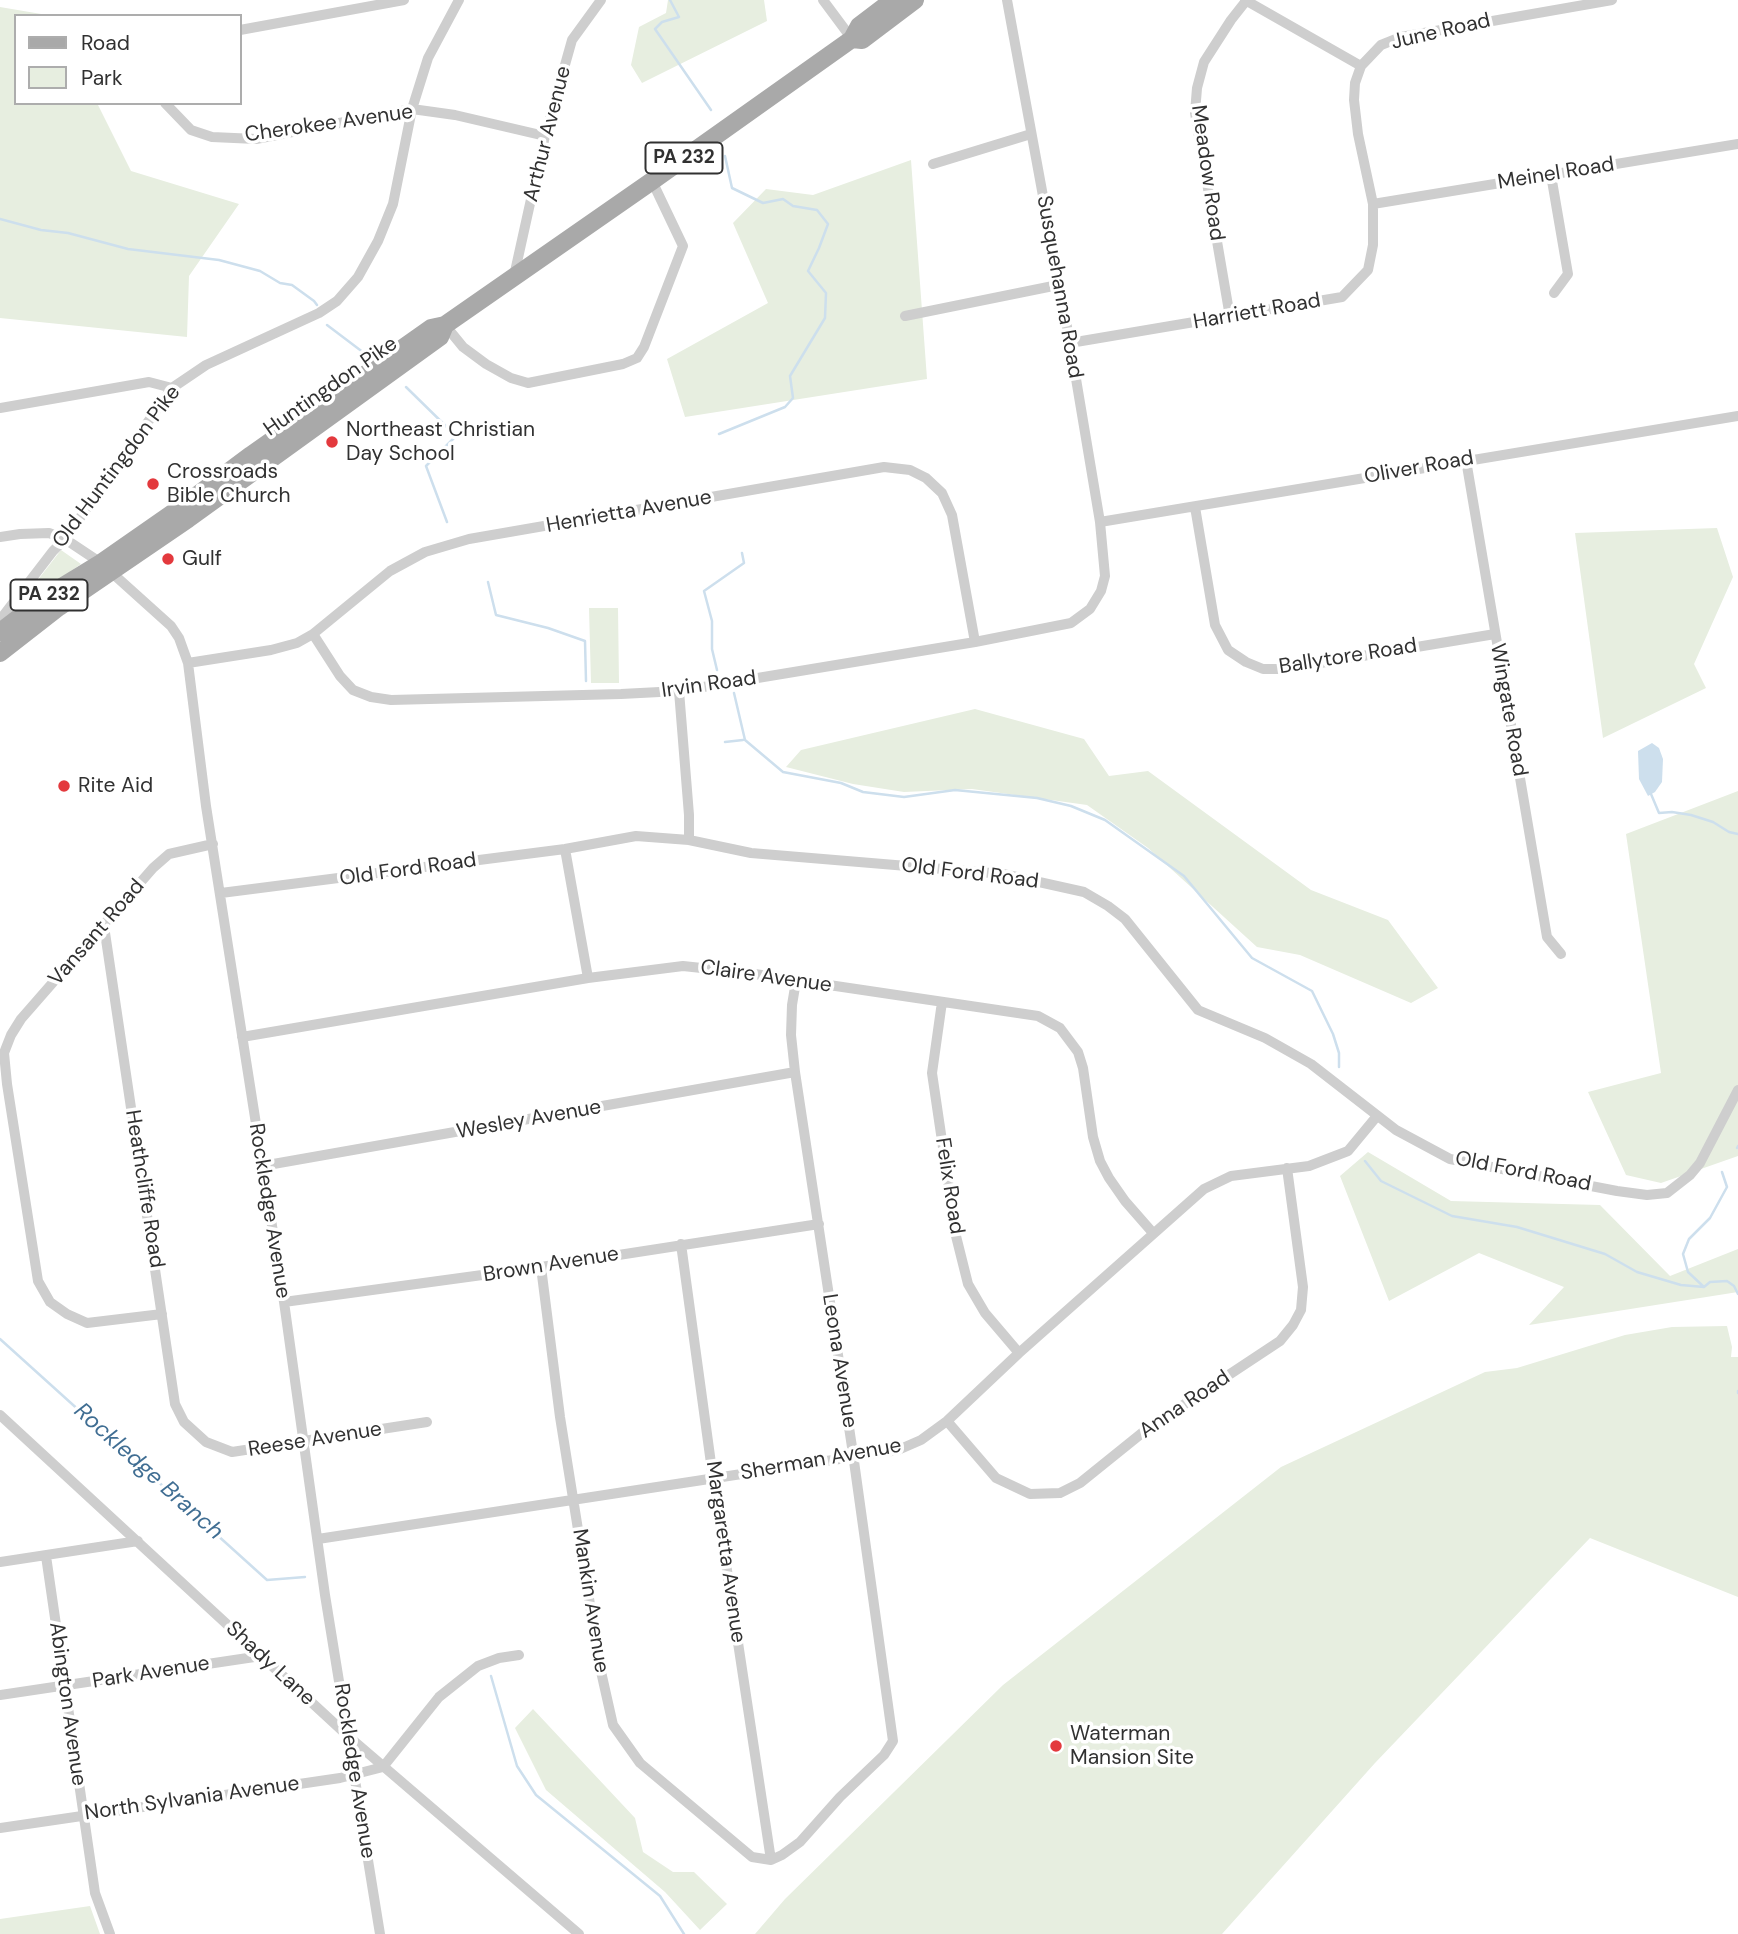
<!DOCTYPE html>
<style>
body{margin:0}
#map{position:relative;width:1738px;height:1934px;overflow:hidden;background:#fff;font-family:"DM Sans",sans-serif}
canvas{display:block}
.legend{position:absolute;left:14px;top:14px;width:228px;height:91px;box-sizing:border-box;background:#fff;border:2px solid #adadad;margin:0;padding:9px 12px;list-style:none;font-size:21px;color:#313131}
.legend li{display:flex;align-items:center;gap:14px;height:35px}
.legend b{width:35px;border:2px solid #adadad}
</style>
<div id="map">
<canvas width="1738" height="1934"></canvas>
<ul class="legend">
<li><b style="height:9px;background:#a9a9a9"></b>Road</li>
<li><b style="height:19px;background:#e7eee0"></b>Park</li>
</ul>
</div>
<script>
const ctx = document.querySelector('canvas').getContext('2d');
ctx.lineJoin = 'round';
function fill(path, color) {
  ctx.fillStyle = color;
  ctx.fill(path, 'evenodd');
}
function shape(rows) {
  const path = new Path2D();
  for (const r of rows) {
    path.moveTo(r[0], r[1]);
    for (let i = 2; i < r.length; i += 2) path.lineTo(r[i], r[i + 1]);
  }
  return path;
}
function stroke(path, color, width, dash) {
  ctx.strokeStyle = color;
  ctx.lineWidth = width;
  ctx.lineCap = dash ? 'butt' : 'round';
  ctx.setLineDash(dash || []);
  ctx.stroke(path);
}
function label(font, color, halo, rows, align = 'center') {
  ctx.font = font + ' "DM Sans",sans-serif';
  ctx.lineWidth = 7;
  ctx.setLineDash([]);
  ctx.textBaseline = 'middle';
  ctx.strokeStyle = halo;
  ctx.fillStyle = color;
  for (const [text, x, y, turn = 0] of rows) {
    ctx.save();
    ctx.translate(x, y);
    ctx.rotate((+turn || 0) * Math.PI / 180);
    ctx.textAlign = isNaN(turn) ? turn : align;
    if (halo) ctx.strokeText(text, 0, 0);
    ctx.fillText(text, 0, 0);
    ctx.restore();
  }
}
fill(shape([
 [668,0,764,0,767,21,642,83,631,65,639,27,666,13],
 [0,7,53,16,16,16,16,103,97,103,131,171,239,204,189,276,187,337,0,318],
 [911,160,927,379,685,417,667,359,768,303,733,223,766,189,813,195],
 [1717,528,1733,577,1694,664,1706,688,1603,738,1575,533],
 [61,550,81,564,7,616,30,590],
 [589,608,618,608,619,683,591,683],
 [975,709,1084,739,1109,776,1148,771,1311,890,1388,920,1438,988,1411,1003,1300,955,1257,947,1148,848,1087,805,972,789,904,792,853,784,786,767,801,750],
 [1738,791,1738,1156,1661,1183,1626,1175,1588,1092,1661,1073,1626,834],
 [1368,1152,1451,1201,1600,1205,1670,1276,1738,1249,1738,1292,1529,1325,1564,1287,1479,1253,1389,1301,1340,1176],
 [1727,1326,1732,1347,1731,1357,1738,1357,1738,1597,1590,1538,1375,1763,1222,1934,755,1934,785,1899,1003,1685,1281,1467,1485,1372,1517,1368,1625,1335,1672,1327],
 [533,1709,635,1818,643,1852,673,1872,694,1872,727,1904,700,1930,665,1892,546,1790,515,1728],
 [90,1906,100,1934,0,1934,0,1919]
]), '#e7eee0');
fill(shape([
 [1652,743,1659,748,1663,759,1662,782,1655,792,1648,796,1639,779,1638,751]
]), '#cddfed');
stroke(shape([
 [670,0,679,17,662,22,655,29,711,110],
 [0,219,41,230,68,233,128,249,219,260,260,271,280,283,292,285,314,301,317,305],
 [327,325,368,356],
 [406,387,456,436,426,466,447,522],
 [719,434,785,407,793,398,790,376,825,318,826,293,808,271,819,248,828,224,817,210,793,206,783,199,763,203,732,188,725,156],
 [488,582,496,615,548,628,585,641,586,681],
 [717,670,712,649,712,621,704,591,744,563,742,553],
 [734,693,745,740,783,772,841,783,863,792,904,797,955,790,1037,798,1071,806,1105,820,1184,876,1252,958,1312,991,1333,1034,1339,1053,1339,1067],
 [725,742,743,740],
 [1651,794,1659,813,1672,812,1691,815,1713,822,1729,832,1738,834],
 [1737,1148,1738,1146],
 [1365,1161,1381,1181,1452,1216,1517,1227,1605,1254,1637,1272,1681,1285,1704,1287],
 [1704,1287,1688,1272,1683,1254,1689,1239,1710,1218,1727,1187,1722,1172],
 [1704,1287,1710,1282,1727,1281,1734,1286,1738,1294],
 [0,1339,267,1580,305,1577],
 [1738,1391,1738,1393],
 [491,1676,517,1766,536,1795,660,1896,684,1934]
]), '#cddfed', 2.5);
stroke(shape([
 [823,0,852,39],
 [240,30,404,0],
 [1361,66,1381,45,1401,37,1612,0],
 [165,103,191,130,212,137,256,139,412,109,455,115,545,136],
 [933,164,1031,134],
 [1551,175,1568,274,1554,293],
 [1373,204,1738,144],
 [514,276,545,136,572,40,601,0],
 [905,316,1058,285],
 [1230,317,1195,113,1197,88,1204,62,1231,20,1246,1],
 [445,325,463,347,486,364,511,378,528,383,623,364,637,358,644,347,683,246,652,181],
 [1070,343,1342,297,1368,270,1373,245,1373,204,1358,134,1354,100,1355,83,1361,66,1245,0],
 [0,408,149,382,172,388],
 [1466,460,1547,937,1561,954],
 [1195,507,1215,625,1228,650,1246,662,1263,669,1284,669,1495,634],
 [1100,522,1738,416],
 [0,537,20,534,49,533,65,539,101,563,171,626,179,638,188,663,206,806,284,1302,325,1595,380,1934],
 [0,620,53,551,65,539,172,388,206,365,319,313,337,301,358,277,378,241,393,204,412,109,428,58,459,0],
 [313,634,340,676,353,690,371,697,391,700,621,694,679,691,975,642,1071,623,1090,609,1101,591,1105,576,1100,522,1070,343,1007,0],
 [188,663,271,650,297,643,313,634,390,571,425,552,469,539,884,467,910,470,926,478,942,493,952,515,975,642],
 [679,691,689,815,689,840],
 [565,849,588,978],
 [221,893,565,849,636,836,689,840,751,853,1003,874,1084,892,1108,906,1125,919,1198,1010,1265,1038,1311,1064,1396,1130,1450,1159,1617,1191,1647,1195,1667,1193,1690,1175,1700,1163,1738,1090],
 [104,926,175,1404,184,1422,206,1442,232,1452,427,1422],
 [942,1002,932,1073,956,1236,968,1284,985,1313,1019,1353],
 [242,1037,588,978,683,966,748,973,1038,1016,1060,1028,1078,1052,1083,1068,1093,1137,1100,1161,1109,1178,1125,1201,1153,1233],
 [262,1166,795,1072],
 [681,1244,713,1478,771,1860],
 [541,1267,560,1417,600,1667,613,1725,640,1763,752,1857,771,1860],
 [284,1302,541,1267,819,1224],
 [162,1314,87,1323,67,1314,50,1302,38,1281,7,1084,4,1053,11,1035,21,1019,153,868,169,854,213,844],
 [0,1415,348,1736,579,1934],
 [947,1421,996,1478,1030,1494,1060,1493,1080,1483,1147,1429,1280,1341,1293,1325,1301,1310,1303,1287,1287,1168],
 [318,1539,898,1450,921,1440,947,1421,1019,1353,1204,1189,1231,1176,1309,1166,1348,1151,1377,1116],
 [46,1556,95,1893,110,1934],
 [0,1562,138,1541],
 [0,1695,261,1656],
 [0,1828,340,1778,383,1767,439,1697,478,1666,499,1658,519,1655],
 [771,1860,782,1855,800,1842,840,1797,884,1755,893,1741,852,1447,795,1072,791,1035,792,1005,796,981]
]), '#cecece', 10);
stroke(shape([
 [852,39,862,40,915,0],
 [0,632,47,596,101,563,180,508,251,455,431,328,445,325,652,181,852,39,859,26,893,0],
 [0,653,59,607,188,519,440,337,445,325]
]), '#a9a9a9', 18);
for (const [x, y, r, color] of [
 [332,442,7,"#e3393d"],
 [153,484,7,"#e3393d"],
 [168,559,7,"#e3393d"],
 [64,786,7,"#e3393d"],
 [1056,1746,7,"#e3393d"]
]) {
  const dot = new Path2D();
  dot.arc(x, y, r, 0, 2 * Math.PI);
  ctx.fillStyle = color;
  ctx.fill(dot);
  stroke(dot, '#fff', 2.5);
}
for (const [x, y, w] of [
 [684,158,77],
 [49,595,77]
]) {
  const box = new Path2D();
  box.roundRect(x - w / 2, y - 15.5, w, 31, 5);
  ctx.fillStyle = '#fff';
  ctx.fill(box);
  stroke(box, '#313131', 2);
}
label('bold 19px', '#313131', null, [
 ["PA 232",684,158],
 ["PA 232",49,595]
]);
label('21px', '#313131', '#fff', [
 ["June Road",1441,32,-13],
 ["Cherokee Avenue",329,124,-8],
 ["Arthur Avenue",548,134,-76],
 ["Meadow Road",1207,173,82],
 ["Meinel Road",1556,174,-9],
 ["Susquehanna Road",1059,287,80],
 ["Harriett Road",1257,312,-10],
 ["Huntingdon Pike",331,387,-35],
 ["Old Huntingdon Pike",117,467,-53],
 ["Oliver Road",1419,468,-10],
 ["Henrietta Avenue",629,512,-10],
 ["Ballytore Road",1348,657,-9],
 ["Irvin Road",709,685,-8],
 ["Wingate Road",1508,710,80],
 ["Old Ford Road",408,870,-8],
 ["Old Ford Road",970,874,7],
 ["Vansant Road",97,933,-49],
 ["Claire Avenue",766,977,8],
 ["Wesley Avenue",529,1120,-10],
 ["Old Ford Road",1523,1172,11],
 ["Felix Road",949,1186,81],
 ["Heathcliffe Road",144,1189,81],
 ["Rockledge Avenue",269,1211,81],
 ["Brown Avenue",551,1265,-9],
 ["Leona Avenue",839,1361,81],
 ["Anna Road",1185,1405,-34],
 ["Reese Avenue",315,1440,-9],
 ["Sherman Avenue",821,1460,-10],
 ["Margaretta Avenue",725,1552,82],
 ["Mankin Avenue",590,1601,81],
 ["Shady Lane",270,1664,43],
 ["Park Avenue",151,1673,-9],
 ["Abington Avenue",67,1704,82],
 ["Rockledge Avenue",354,1771,81],
 ["North Sylvania Avenue",192,1799,-8]
]);
label('21px', '#313131', '#fff', [
 ["Northeast Christian",346,430],
 ["Day School",346,454],
 ["Crossroads",167,472],
 ["Bible Church",167,496],
 ["Gulf",182,559],
 ["Rite Aid",78,786],
 ["Waterman",1070,1734],
 ["Mansion Site",1070,1758]
], 'left');
label('italic 23px', '#406e93', '#fff', [
 ["Rockledge Branch",148,1472,42]
]);
</script>
